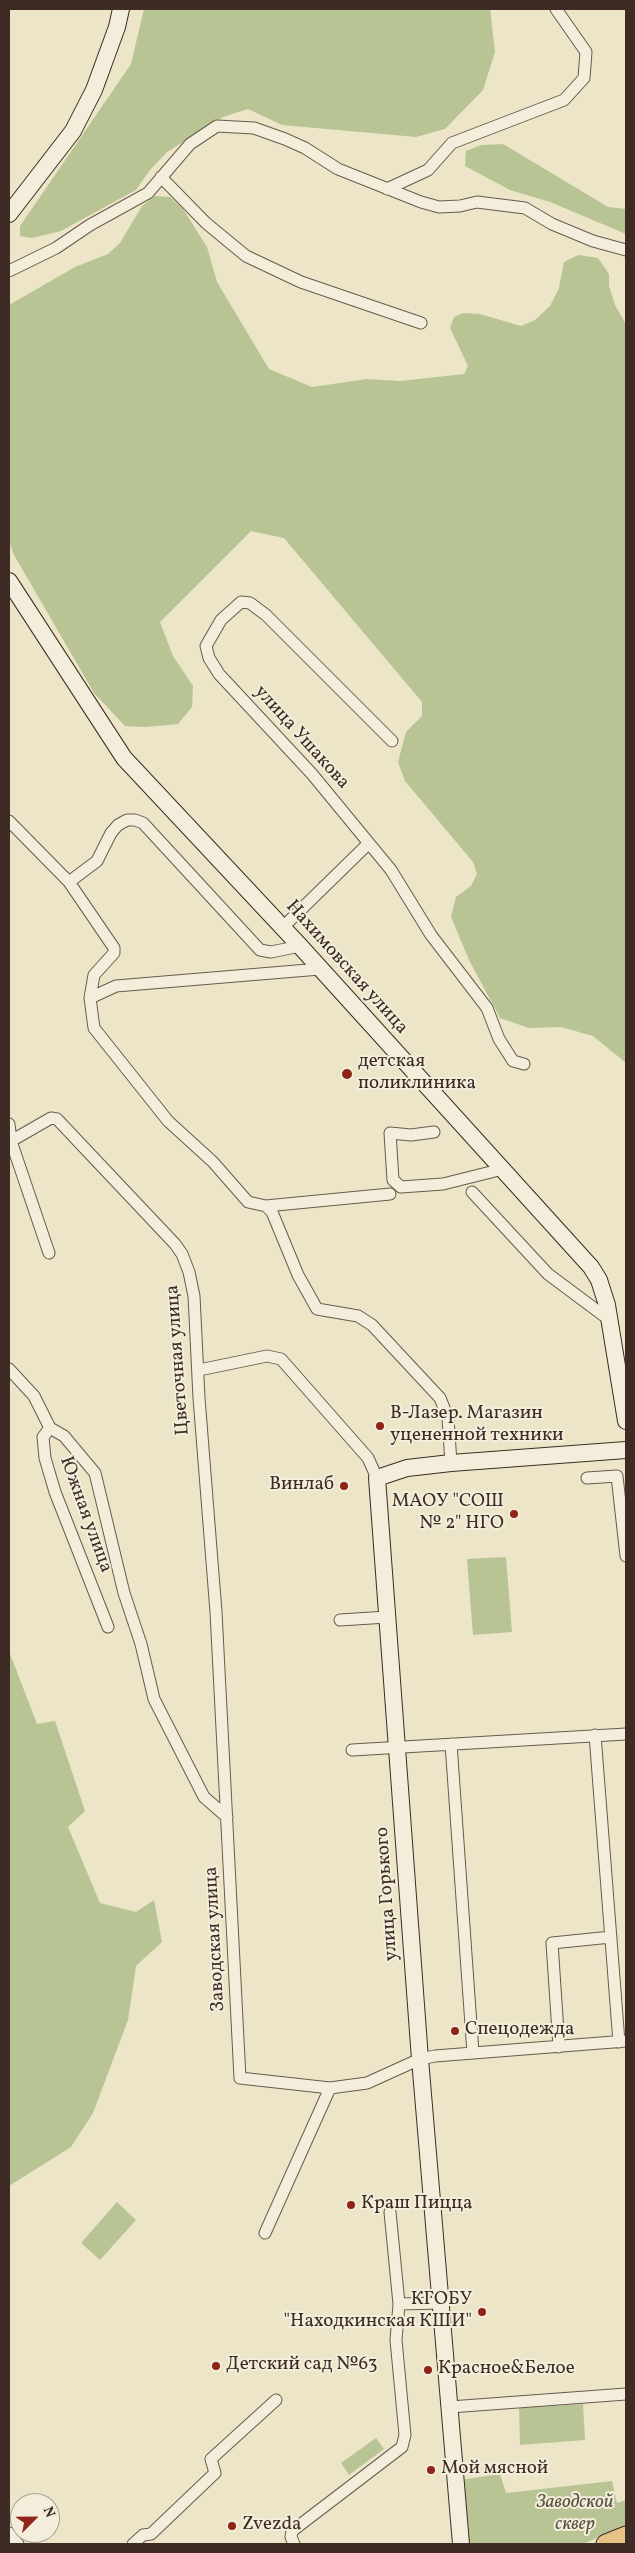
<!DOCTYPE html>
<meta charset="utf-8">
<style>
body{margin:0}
#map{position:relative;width:635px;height:2553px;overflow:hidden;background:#ece5c8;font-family:Vollkorn,serif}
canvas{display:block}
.frame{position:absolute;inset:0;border:10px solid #3d2b24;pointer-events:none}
.north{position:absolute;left:10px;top:2493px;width:50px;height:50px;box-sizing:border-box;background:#f3eedb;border:1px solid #aaa092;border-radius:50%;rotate:67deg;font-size:14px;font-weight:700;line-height:20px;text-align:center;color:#3d2b24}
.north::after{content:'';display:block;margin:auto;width:18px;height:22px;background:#8f2418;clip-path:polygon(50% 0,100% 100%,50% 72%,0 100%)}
</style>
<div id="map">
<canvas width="635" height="2553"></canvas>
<div class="frame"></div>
<div class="north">N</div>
</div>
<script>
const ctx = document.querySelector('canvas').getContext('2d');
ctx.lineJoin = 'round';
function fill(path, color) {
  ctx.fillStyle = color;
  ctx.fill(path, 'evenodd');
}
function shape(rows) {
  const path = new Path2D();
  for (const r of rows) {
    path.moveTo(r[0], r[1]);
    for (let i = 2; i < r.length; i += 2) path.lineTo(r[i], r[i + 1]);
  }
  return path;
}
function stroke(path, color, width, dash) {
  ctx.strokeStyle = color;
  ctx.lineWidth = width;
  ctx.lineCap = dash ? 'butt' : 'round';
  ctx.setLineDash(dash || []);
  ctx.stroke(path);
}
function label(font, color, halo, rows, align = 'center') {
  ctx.font = font + ' Vollkorn,serif';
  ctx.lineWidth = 4;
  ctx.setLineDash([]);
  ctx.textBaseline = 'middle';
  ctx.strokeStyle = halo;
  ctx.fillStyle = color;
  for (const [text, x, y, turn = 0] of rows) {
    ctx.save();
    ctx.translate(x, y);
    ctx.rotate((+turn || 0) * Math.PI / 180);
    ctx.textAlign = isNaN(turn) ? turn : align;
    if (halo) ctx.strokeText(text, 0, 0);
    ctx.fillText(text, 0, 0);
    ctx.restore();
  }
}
fill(shape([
 [144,9,490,9,495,52,483,90,445,129,416,137,282,125,248,109,223,117,167,152,150,170,136,190,61,231,32,238,20,236,20,226,131,64],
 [503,144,608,207,626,209,626,234,550,202,510,190,465,166,466,151,481,145],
 [155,196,170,197,183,209,207,247,217,282,269,369,312,387,367,379,400,381,464,374,468,366,450,328,454,317,463,313,480,314,521,326,535,320,550,306,559,288,564,262,578,255,598,258,609,274,609,286,615,305,626,324,626,1063,593,1036,561,1027,529,1028,500,1018,469,960,451,917,456,897,471,886,477,874,473,862,405,781,398,762,406,732,422,716,422,702,284,538,251,531,160,622,173,656,193,686,192,707,178,724,145,727,125,726,94,693,14,555,9,541,9,305,75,267,108,254,120,243,142,206],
 [506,1557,512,1632,473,1635,467,1559],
 [9,1651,37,1724,55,1721,85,1811,68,1827,100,1903,136,1912,154,1900,162,1942,136,1966,128,2020,93,2113,71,2147,9,2186],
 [117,2202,136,2220,100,2260,81,2243],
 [583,2404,585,2440,520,2445,519,2408],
 [376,2438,384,2449,349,2475,341,2463],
 [500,2474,506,2493,612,2481,617,2503,626,2500,626,2525,583,2544,465,2544,460,2480]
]), '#b9c495');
const minor = shape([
 [161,177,206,223,246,256,301,282,421,323],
 [387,189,428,170,452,143,564,100,584,78,586,52,556,9],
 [9,271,56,248,90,225,148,193,190,144,217,126,254,128,285,139,305,148,338,169,421,202,439,207,460,206,477,202,525,208,552,224,593,241,626,250],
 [392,741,266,615,250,603,241,602,221,620,206,646,209,658,219,674,312,774,391,870,431,935,487,1008,499,1039,513,1061,524,1064],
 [9,821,69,882,114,948,114,953,94,975,90,998,94,1028,168,1121,213,1162,248,1202,266,1206,272,1212,298,1275,317,1309,358,1316,372,1325,440,1398,448,1418,451,1463],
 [69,882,97,861,111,833,118,825,127,820,135,820,143,823,260,950,271,952,300,946],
 [282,928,369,843],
 [90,998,116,986,320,969],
 [9,1124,11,1141,49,1253],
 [434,1132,411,1135,390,1133,393,1180,401,1187,443,1184,503,1169],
 [11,1141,51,1118,57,1119,175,1244,182,1254,189,1272,194,1296,199,1398,216,1612,240,2078,330,2088,367,2083,420,2059,435,2056,626,2041],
 [472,1192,548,1274,611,1321],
 [266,1206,390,1194],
 [9,1369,34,1396,50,1428],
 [199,1370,267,1356,281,1359,368,1458,377,1478],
 [50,1428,64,1436,95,1473,124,1593,141,1644,154,1699,204,1797,227,1817],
 [50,1428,43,1437,45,1458,55,1492,108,1627],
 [587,1478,617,1476,626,1556],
 [340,1620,387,1617],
 [595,1735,619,2042],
 [451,1744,473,2053],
 [352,1750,626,1734],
 [559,2047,552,1943,611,1937],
 [265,2233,330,2088],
 [399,2304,441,2303],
 [450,2407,626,2394],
 [9,2533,18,2544],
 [133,2544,143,2535,151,2534,215,2473,211,2459,276,2400],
 [294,2544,291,2537,292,2531,402,2447,405,2435,396,2340,399,2304,390,2212]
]);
const secondary = shape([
 [9,214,73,131,94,90,117,27,121,9],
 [9,581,124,758,300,946,591,1267,599,1280,607,1305,626,1421],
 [461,2544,420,2059,377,1478,407,1468,451,1463,626,1450]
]);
const primary = shape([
 [606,2544,626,2536]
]);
stroke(minor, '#695a4d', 13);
stroke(secondary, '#3d2b24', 18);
stroke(primary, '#3d2b24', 21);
stroke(minor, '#f3eedb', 11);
stroke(secondary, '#f3eedb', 16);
stroke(primary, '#e6c284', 19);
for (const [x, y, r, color] of [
 [347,1074,6,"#8f2418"],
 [380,1426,5,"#8f2418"],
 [344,1486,5,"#8f2418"],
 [514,1514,5,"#8f2418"],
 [455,2031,5,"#8f2418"],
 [351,2205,5,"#8f2418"],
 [482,2312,5,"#8f2418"],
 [216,2366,5,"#8f2418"],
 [428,2370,5,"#8f2418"],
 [431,2470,5,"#8f2418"],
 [232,2526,5,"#8f2418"]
]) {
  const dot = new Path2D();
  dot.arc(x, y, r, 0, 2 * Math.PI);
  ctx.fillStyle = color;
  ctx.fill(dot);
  stroke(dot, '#f3eedb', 2);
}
label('19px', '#3d2b24', '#f3eedb', [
 ["улица Ушакова",301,738,48],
 ["Нахимовская улица",346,968,48],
 ["Цветочная улица",179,1360,-94],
 ["Южная улица",85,1515,70],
 ["улица Горького",388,1894,-94],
 ["Заводская улица",216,1939,-93]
]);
label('19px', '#3d2b24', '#f3eedb', [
 ["детская",358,1063],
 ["поликлиника",358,1085],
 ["В-Лазер. Магазин",390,1415],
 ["уцененной техники",390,1437],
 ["Винлаб",334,1486,"right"],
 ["МАОУ \"СОШ",504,1503,"right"],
 ["№ 2\" НГО",504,1525,"right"],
 ["Спецодежда",465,2031],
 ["Краш Пицца",361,2205],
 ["КГОБУ",472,2301,"right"],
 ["\"Находкинская КШИ\"",472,2323,"right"],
 ["Детский сад №63",226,2366],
 ["Красное&Белое",438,2370],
 ["Мой мясной",441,2470],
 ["Zvezda",242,2526]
], 'left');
label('italic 19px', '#5c5140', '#f3eedb', [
 ["Заводской",575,2504],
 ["сквер",575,2526]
]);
</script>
